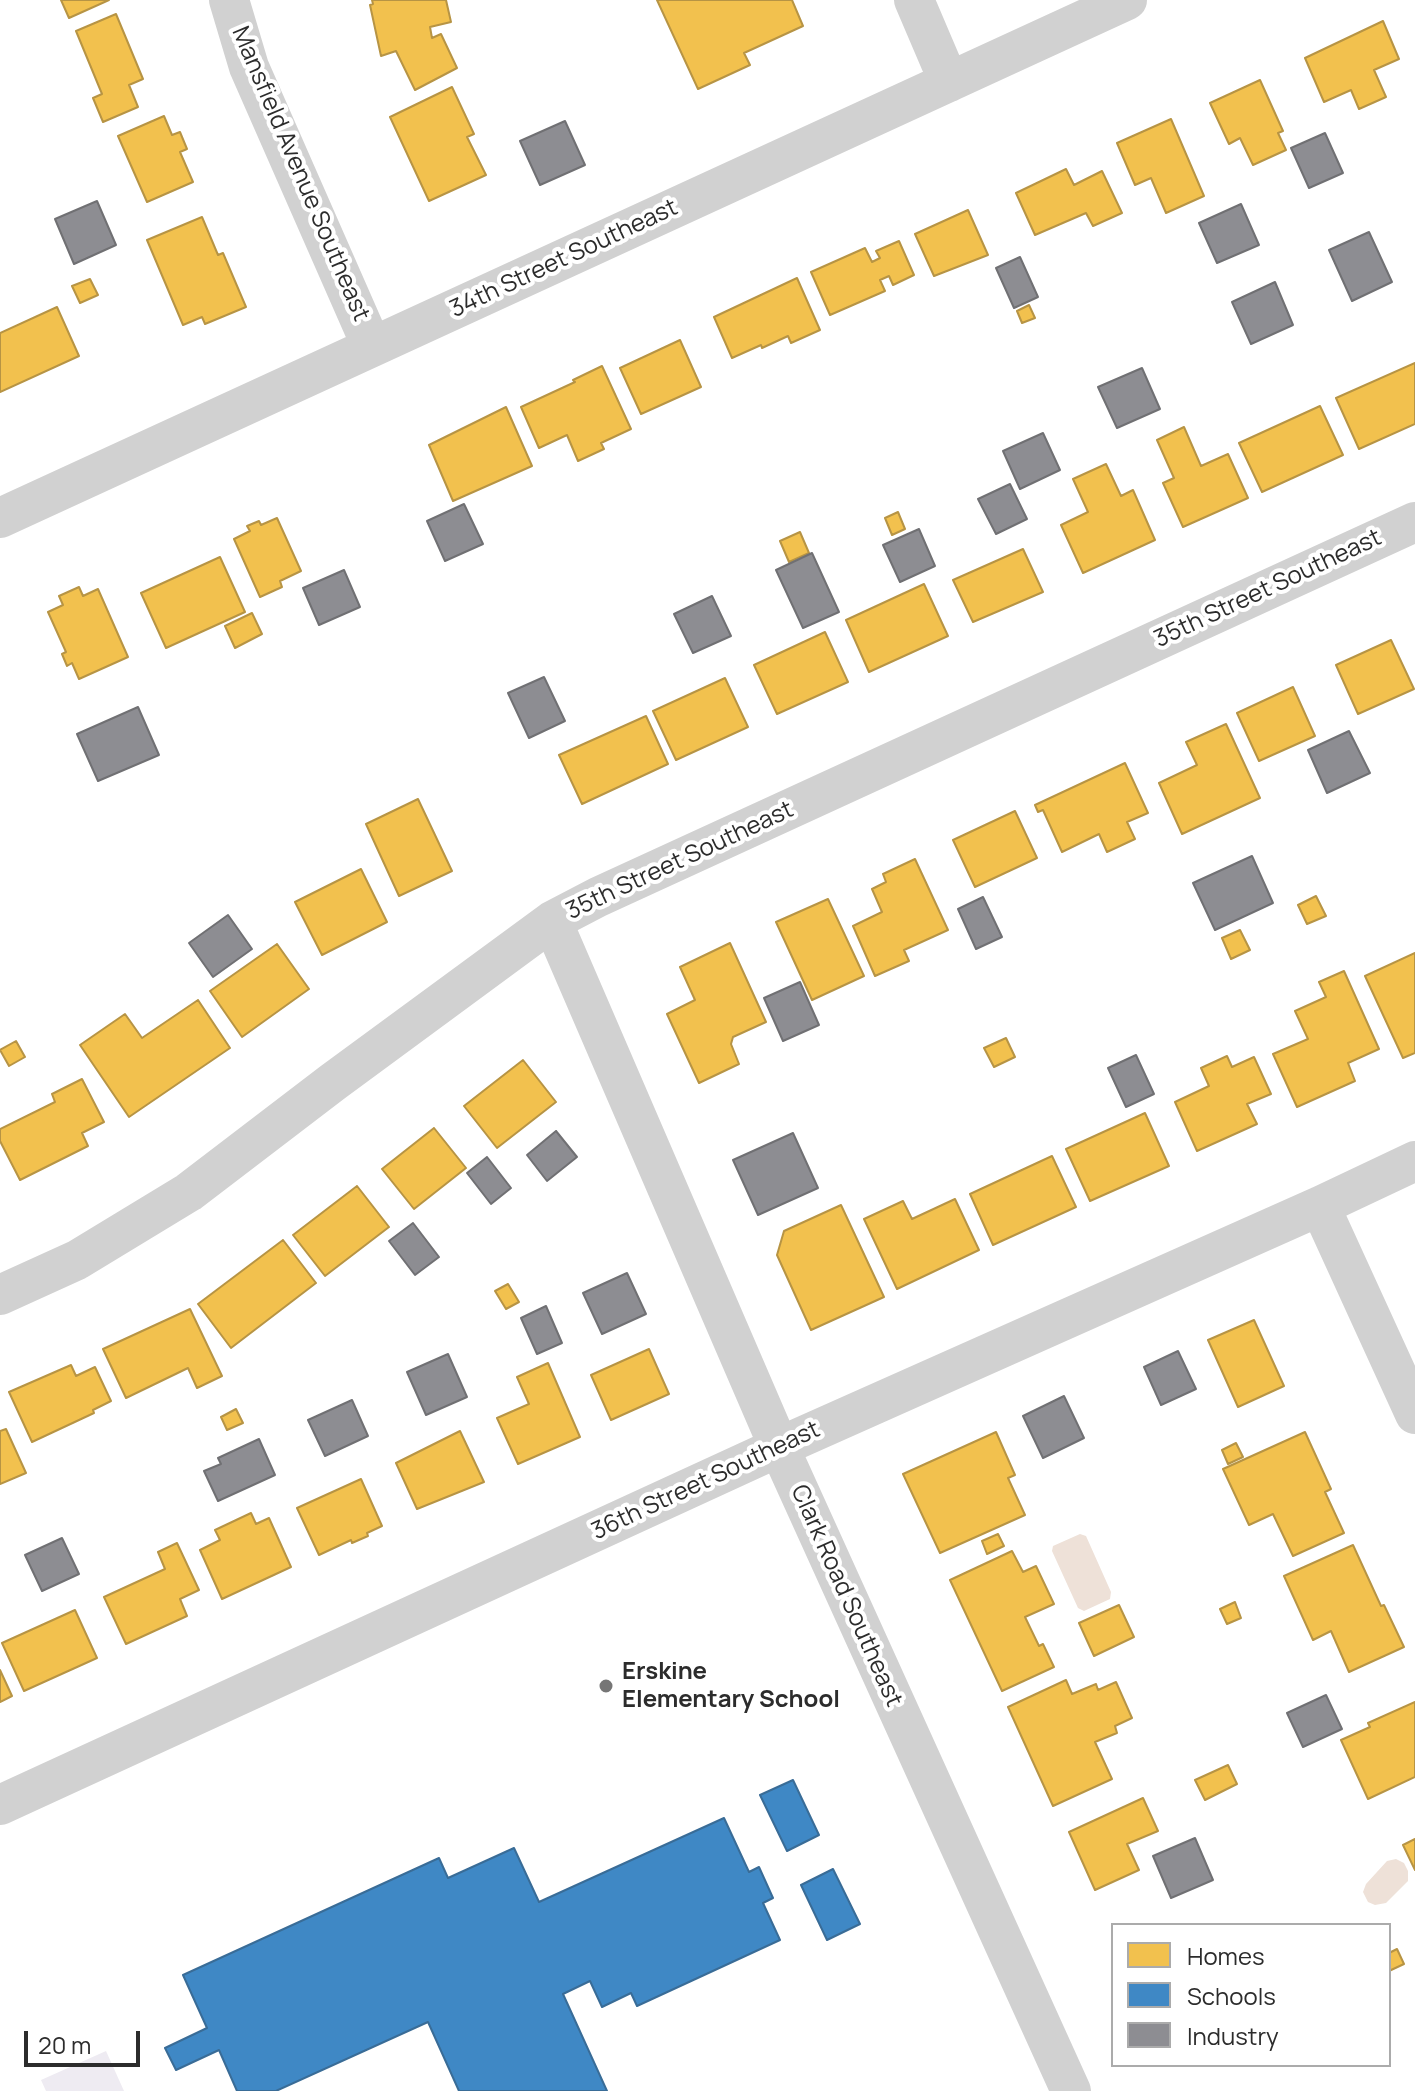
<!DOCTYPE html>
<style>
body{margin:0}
#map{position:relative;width:1415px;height:2091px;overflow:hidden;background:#fff;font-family:Manrope,sans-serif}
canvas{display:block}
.legend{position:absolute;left:1111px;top:1923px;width:280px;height:144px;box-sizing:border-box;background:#fff;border:2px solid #ababab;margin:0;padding:10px 14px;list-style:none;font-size:24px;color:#2c2c2c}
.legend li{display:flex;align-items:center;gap:16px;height:40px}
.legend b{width:40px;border:2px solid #ababab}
.scale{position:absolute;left:24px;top:2031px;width:116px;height:36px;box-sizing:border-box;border:4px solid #2c2c2c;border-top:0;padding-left:10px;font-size:24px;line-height:28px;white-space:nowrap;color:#2c2c2c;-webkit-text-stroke:6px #fff;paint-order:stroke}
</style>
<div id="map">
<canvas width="1415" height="2091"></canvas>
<ul class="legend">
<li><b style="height:22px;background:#f2c14e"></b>Homes</li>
<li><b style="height:22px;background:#3f88c5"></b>Schools</li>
<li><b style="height:22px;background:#8d8d92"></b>Industry</li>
</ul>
<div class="scale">20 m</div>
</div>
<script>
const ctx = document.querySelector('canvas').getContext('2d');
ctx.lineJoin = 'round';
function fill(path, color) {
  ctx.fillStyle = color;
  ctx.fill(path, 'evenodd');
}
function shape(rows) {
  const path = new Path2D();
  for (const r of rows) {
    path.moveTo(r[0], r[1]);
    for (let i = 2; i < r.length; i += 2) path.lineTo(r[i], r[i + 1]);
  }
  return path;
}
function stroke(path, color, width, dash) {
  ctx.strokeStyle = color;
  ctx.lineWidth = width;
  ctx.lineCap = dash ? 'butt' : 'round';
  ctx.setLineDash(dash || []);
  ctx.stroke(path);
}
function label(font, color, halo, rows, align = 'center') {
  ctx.font = font + ' Manrope,sans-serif';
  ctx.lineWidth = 8;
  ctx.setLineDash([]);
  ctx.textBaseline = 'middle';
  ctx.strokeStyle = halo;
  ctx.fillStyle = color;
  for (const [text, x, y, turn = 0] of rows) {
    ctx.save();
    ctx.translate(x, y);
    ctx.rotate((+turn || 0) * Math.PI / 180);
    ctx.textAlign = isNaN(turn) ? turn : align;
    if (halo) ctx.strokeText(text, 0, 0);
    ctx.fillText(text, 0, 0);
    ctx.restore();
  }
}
fill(shape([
 [106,2051,124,2091,46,2091,41,2080]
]), '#eeebf2');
fill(shape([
 [1080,1534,1086,1536,1111,1592,1110,1599,1084,1611,1078,1608,1052,1551,1053,1546],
 [1396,1859,1404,1863,1408,1871,1408,1881,1386,1903,1375,1905,1368,1902,1363,1892,1366,1884,1387,1861]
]), '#eee1d8');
const homes = shape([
 [61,0,109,0,69,18,61,0],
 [372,0,446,0,451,22,430,27,432,38,441,34,457,68,415,90,396,51,381,56,370,5,373,4,372,0],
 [657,0,792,0,803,26,744,53,750,65,698,89,657,0],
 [116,14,143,79,129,85,138,107,103,122,93,98,102,94,76,31,116,14],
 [1383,21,1399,59,1374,70,1386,97,1359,109,1351,90,1324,102,1305,58,1383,21],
 [1260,80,1283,131,1278,133,1286,150,1253,165,1240,138,1229,144,1210,103,1260,80],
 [452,87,474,134,467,137,486,175,429,201,390,117,452,87],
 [164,116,172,135,180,132,187,149,180,152,193,182,147,202,118,136,164,116],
 [1171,119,1204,196,1166,213,1151,178,1135,185,1117,143,1171,119],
 [1066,169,1074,185,1102,171,1122,213,1093,226,1086,213,1035,235,1016,193,1066,169],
 [968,210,988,255,934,276,915,234,968,210],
 [202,217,218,255,223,253,246,307,205,324,202,317,183,325,147,240,202,217],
 [899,241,914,275,893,285,889,276,880,280,885,291,830,315,811,272,865,248,872,262,880,258,876,251,899,241],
 [797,278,820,330,791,343,788,336,762,348,761,345,732,358,714,317,797,278],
 [90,279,98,295,80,303,72,286,90,279],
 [1029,305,1035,318,1022,323,1017,311,1029,305],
 [57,307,79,356,0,392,0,333,57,307],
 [680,340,701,387,641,414,620,368,680,340],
 [1415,363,1415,424,1359,449,1336,398,1415,363],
 [602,366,631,429,601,443,604,449,578,461,567,435,539,448,521,407,575,382,573,380,602,366],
 [1320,406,1343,455,1262,492,1239,443,1320,406],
 [506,407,532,466,453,501,429,445,506,407],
 [1184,427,1201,466,1228,454,1248,498,1183,527,1163,483,1174,478,1157,440,1184,427],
 [1106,464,1121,496,1133,490,1155,540,1083,573,1061,525,1088,512,1073,479,1106,464],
 [898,512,905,529,892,535,885,518,898,512],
 [277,518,301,571,280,581,282,587,260,597,234,539,250,531,247,526,259,521,261,525,277,518],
 [800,532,809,553,789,562,780,541,800,532],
 [1023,549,1043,592,973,622,953,580,1023,549],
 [220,557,245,612,166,648,141,593,220,557],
 [924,584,948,636,869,672,846,620,924,584],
 [79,587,83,596,98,589,128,657,79,679,72,663,67,666,62,654,66,652,48,612,63,605,59,596,79,587],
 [252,613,262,634,235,648,225,626,252,613],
 [825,632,848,682,777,714,754,665,825,632],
 [1391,640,1414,689,1358,714,1336,665,1391,640],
 [725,678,748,727,676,760,653,711,725,678],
 [1293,687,1315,736,1259,761,1237,713,1293,687],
 [646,716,668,764,582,804,559,755,646,716],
 [1226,724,1260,798,1182,834,1159,783,1197,765,1186,742,1226,724],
 [1125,763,1148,813,1127,822,1135,839,1107,852,1099,834,1062,852,1043,810,1038,812,1035,805,1125,763],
 [418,799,452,871,399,896,366,824,418,799],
 [1015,811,1037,858,975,887,953,840,1015,811],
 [915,859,948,930,904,950,909,961,875,976,853,926,882,912,872,889,886,882,883,874,915,859],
 [361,869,387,922,322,955,295,902,361,869],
 [1316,896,1326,916,1307,924,1298,905,1316,896],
 [828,899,864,976,812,1000,776,922,828,899],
 [1240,930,1250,950,1231,959,1222,938,1240,930],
 [730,943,766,1022,733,1037,731,1044,739,1064,699,1083,667,1014,695,1000,680,967,730,943],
 [277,944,309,989,242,1037,210,991,277,944],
 [1415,953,1415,1053,1403,1058,1365,976,1415,953],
 [1344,971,1379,1049,1348,1063,1355,1081,1297,1107,1273,1054,1308,1039,1295,1011,1326,997,1319,982,1344,971],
 [198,1000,230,1048,129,1117,80,1045,125,1014,142,1038,198,1000],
 [1006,1038,1015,1057,994,1067,984,1048,1006,1038],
 [16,1041,25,1057,9,1066,0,1050,16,1041],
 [1227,1056,1232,1067,1254,1057,1271,1094,1247,1104,1257,1124,1197,1151,1175,1102,1209,1086,1201,1068,1227,1056],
 [523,1060,556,1102,497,1148,464,1106,523,1060],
 [82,1079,104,1122,82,1133,88,1146,20,1180,0,1141,0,1129,55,1102,52,1094,82,1079],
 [1145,1113,1169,1166,1090,1201,1066,1149,1145,1113],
 [434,1128,466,1168,414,1209,382,1169,434,1128],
 [1052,1156,1076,1207,993,1245,970,1194,1052,1156],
 [357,1186,389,1227,325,1276,293,1235,357,1186],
 [955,1199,979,1250,897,1289,864,1219,903,1201,912,1219,955,1199],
 [841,1205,884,1297,811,1330,777,1255,784,1231,841,1205],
 [283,1240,316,1283,231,1348,198,1304,283,1240],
 [508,1284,519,1302,506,1309,495,1291,508,1284],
 [190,1309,222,1376,197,1388,188,1368,126,1398,103,1349,190,1309],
 [1254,1320,1284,1386,1238,1407,1208,1340,1254,1320],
 [649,1349,669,1394,611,1420,591,1375,649,1349],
 [548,1363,580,1437,518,1464,497,1418,529,1404,517,1377,548,1363],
 [71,1365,76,1376,95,1367,111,1401,93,1410,94,1413,32,1442,9,1392,71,1365],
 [236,1409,243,1423,227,1430,221,1417,236,1409],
 [6,1429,26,1473,0,1484,0,1431,6,1429],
 [460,1431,484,1482,417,1509,396,1463,460,1431],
 [996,1432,1015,1475,1008,1478,1025,1515,940,1553,903,1474,996,1432],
 [1305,1432,1331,1489,1325,1492,1344,1533,1293,1556,1273,1514,1249,1525,1223,1469,1305,1432],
 [1236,1443,1243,1457,1228,1464,1222,1450,1236,1443],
 [361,1479,382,1526,367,1533,368,1536,352,1543,351,1540,319,1555,297,1508,361,1479],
 [251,1513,256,1524,269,1518,291,1567,222,1599,200,1550,220,1540,215,1530,251,1513],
 [998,1534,1004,1546,987,1554,982,1541,998,1534],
 [177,1543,199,1590,180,1599,187,1616,126,1644,104,1597,165,1569,158,1552,177,1543],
 [1353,1545,1381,1606,1384,1605,1404,1647,1349,1672,1331,1631,1313,1640,1284,1576,1353,1545],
 [1012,1551,1023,1572,1036,1566,1054,1604,1025,1617,1039,1646,1043,1644,1054,1667,1002,1691,950,1580,1012,1551],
 [1235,1602,1241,1618,1227,1624,1220,1609,1235,1602],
 [1119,1605,1134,1637,1094,1656,1079,1623,1119,1605],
 [75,1610,97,1658,24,1691,2,1643,75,1610],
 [0,1670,12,1696,0,1702,0,1670],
 [1066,1680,1072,1694,1096,1684,1098,1690,1116,1682,1132,1718,1115,1726,1117,1733,1095,1742,1112,1779,1053,1806,1008,1707,1066,1680],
 [1415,1702,1415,1777,1368,1799,1341,1740,1370,1727,1368,1723,1415,1702],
 [1228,1765,1237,1784,1205,1800,1195,1780,1228,1765],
 [1143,1798,1158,1831,1127,1844,1139,1870,1095,1890,1069,1832,1143,1798],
 [1415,1839,1415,1870,1403,1845,1415,1839],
 [1397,1949,1404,1964,1389,1971,1389,1953,1397,1949]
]);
fill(homes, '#f2c14e');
stroke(homes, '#b79444', 2);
const schools = shape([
 [793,1780,819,1835,787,1851,760,1795,793,1780],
 [724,1818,749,1872,759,1867,773,1898,763,1903,780,1940,637,2006,631,1993,602,2007,590,1981,563,1994,607,2091,459,2091,428,2022,276,2091,237,2091,219,2050,176,2070,165,2048,207,2028,183,1975,439,1858,448,1878,514,1848,539,1902,724,1818],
 [833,1869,860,1924,827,1940,801,1885,833,1869]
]);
fill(schools, '#3f88c5');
stroke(schools, '#396c97', 2);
const industry = shape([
 [565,121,585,165,540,185,520,141,565,121],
 [1325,133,1343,173,1309,188,1291,148,1325,133],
 [97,201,116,245,74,264,55,219,97,201],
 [1241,204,1259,245,1217,263,1199,223,1241,204],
 [1369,232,1392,282,1352,301,1329,250,1369,232],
 [1020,257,1038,297,1014,308,996,268,1020,257],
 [1275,282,1293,325,1251,344,1232,302,1275,282],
 [1142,368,1160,409,1117,428,1098,387,1142,368],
 [1043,433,1060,470,1020,489,1003,451,1043,433],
 [1010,484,1027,519,996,534,978,499,1010,484],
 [464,504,483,544,445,561,427,521,464,504],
 [919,529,935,566,900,582,883,545,919,529],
 [812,553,839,612,803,628,776,570,812,553],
 [344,570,360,607,319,625,303,588,344,570],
 [712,596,731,636,693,653,674,614,712,596],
 [544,677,565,721,529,738,508,693,544,677],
 [138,707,159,755,98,781,77,734,138,707],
 [1349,731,1370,773,1327,793,1308,750,1349,731],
 [1252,856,1273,903,1215,930,1193,883,1252,856],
 [983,897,1002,937,976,949,958,909,983,897],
 [228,915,252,949,213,977,189,943,228,915],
 [800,982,819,1025,783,1041,764,998,800,982],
 [1136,1055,1154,1094,1126,1107,1108,1068,1136,1055],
 [556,1131,577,1157,547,1181,527,1155,556,1131],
 [793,1133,818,1188,758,1215,733,1160,793,1133],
 [487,1157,511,1188,491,1204,467,1173,487,1157],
 [413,1223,439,1257,415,1275,389,1241,413,1223],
 [627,1273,646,1314,602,1334,583,1293,627,1273],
 [546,1306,562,1343,537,1354,521,1318,546,1306],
 [1178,1351,1196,1389,1161,1405,1144,1367,1178,1351],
 [448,1354,467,1397,426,1415,407,1372,448,1354],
 [1064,1396,1084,1438,1043,1458,1023,1416,1064,1396],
 [352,1400,368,1436,325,1456,308,1420,352,1400],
 [259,1439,275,1475,218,1501,204,1471,221,1464,218,1458,259,1439],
 [62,1538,79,1574,42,1591,25,1555,62,1538],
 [1326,1695,1342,1729,1303,1747,1287,1713,1326,1695],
 [1195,1838,1213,1880,1171,1898,1153,1856,1195,1838]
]);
fill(industry, '#8d8d92');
stroke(industry, '#707073', 2);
stroke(shape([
 [229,0,249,67,372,347],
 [914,0,949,82],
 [0,518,1127,0],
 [552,921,779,1447,1071,2091],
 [1320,1206,1415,1414],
 [0,1295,77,1260,189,1192,333,1082,552,921,598,897,1415,522],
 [0,1805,779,1447,1320,1206,1415,1161]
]), '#d1d1d1', 40);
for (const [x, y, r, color] of [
 [606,1686,8,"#767676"]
]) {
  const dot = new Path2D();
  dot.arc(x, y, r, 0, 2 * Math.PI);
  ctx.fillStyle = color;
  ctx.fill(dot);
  stroke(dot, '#fff', 3);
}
label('24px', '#2c2c2c', '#fff', [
 ["Mansfield Avenue Southeast",300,174,67],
 ["34th Street Southeast",564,259,-25],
 ["35th Street Southeast",1268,589,-25],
 ["35th Street Southeast",680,861,-25],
 ["36th Street Southeast",706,1481,-25],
 ["Clark Road Southeast",846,1596,66]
]);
label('bold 24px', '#2c2c2c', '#fff', [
 ["Erskine",622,1672],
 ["Elementary School",622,1700]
], 'left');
</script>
